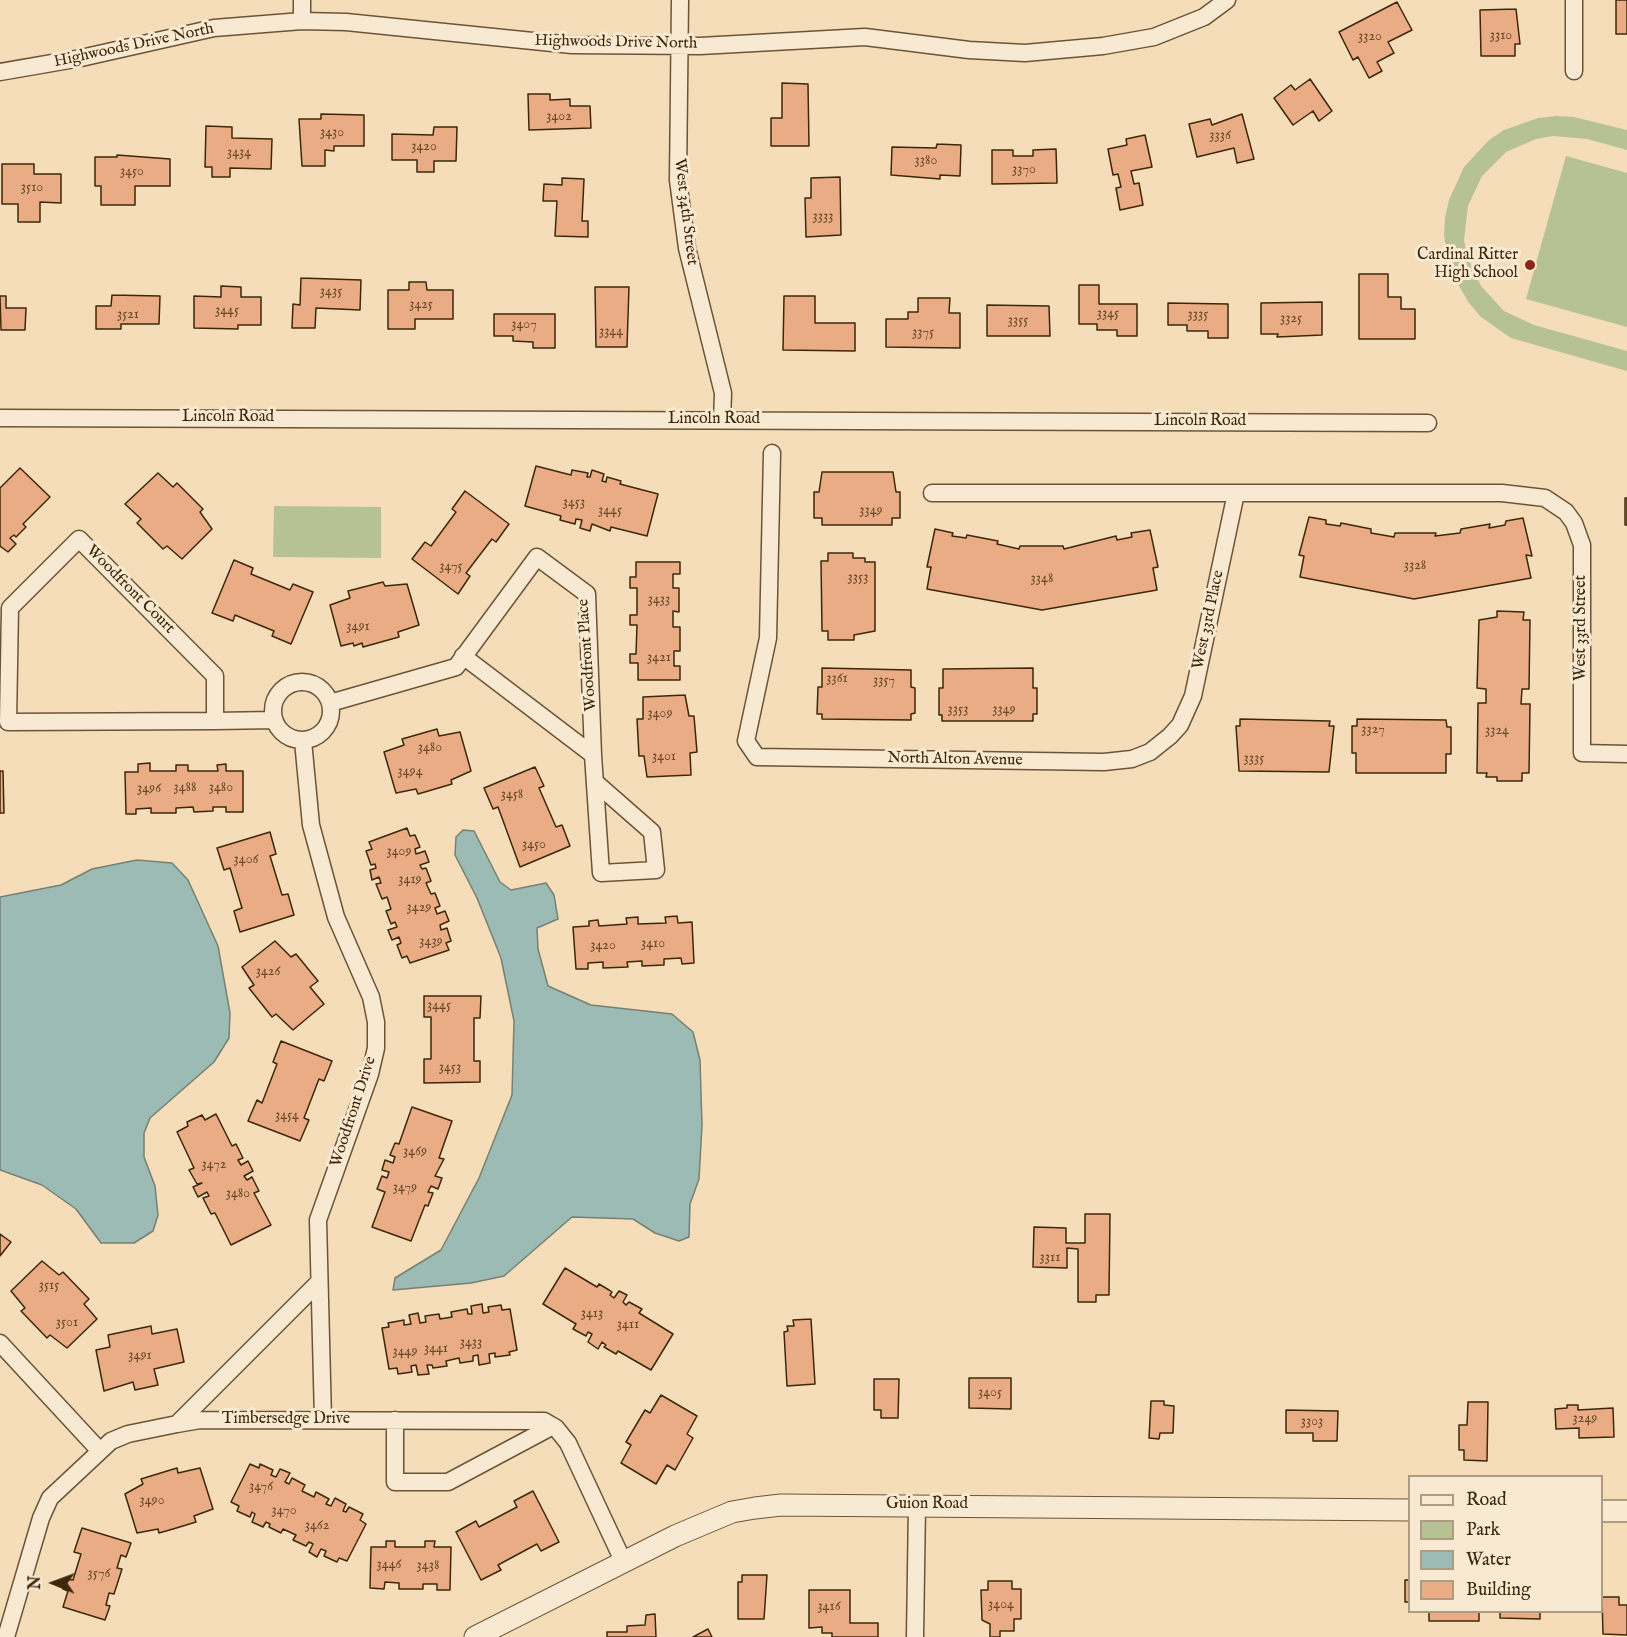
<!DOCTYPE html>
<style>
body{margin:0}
#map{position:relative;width:1627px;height:1637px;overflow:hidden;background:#f5ddba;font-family:"IM FELL English",serif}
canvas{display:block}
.legend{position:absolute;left:1408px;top:1475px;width:195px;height:138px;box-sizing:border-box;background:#f8e9d2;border:2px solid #ad9c82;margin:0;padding:8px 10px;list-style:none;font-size:18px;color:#3d280a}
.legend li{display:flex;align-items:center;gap:12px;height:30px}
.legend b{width:30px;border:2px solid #ad9c82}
.north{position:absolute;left:24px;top:1553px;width:60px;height:60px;-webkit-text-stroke:4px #f8e9d2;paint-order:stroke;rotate:271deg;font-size:16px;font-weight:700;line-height:24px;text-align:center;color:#3d280a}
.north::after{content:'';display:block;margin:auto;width:21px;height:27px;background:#3d280a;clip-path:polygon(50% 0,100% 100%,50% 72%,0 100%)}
</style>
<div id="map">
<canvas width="1627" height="1637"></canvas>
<ul class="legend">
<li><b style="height:8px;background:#f8e9d2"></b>Road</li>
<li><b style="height:16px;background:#b6c294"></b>Park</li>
<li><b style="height:16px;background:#9dbbb5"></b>Water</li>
<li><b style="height:16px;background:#eaac85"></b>Building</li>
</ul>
<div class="north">N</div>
</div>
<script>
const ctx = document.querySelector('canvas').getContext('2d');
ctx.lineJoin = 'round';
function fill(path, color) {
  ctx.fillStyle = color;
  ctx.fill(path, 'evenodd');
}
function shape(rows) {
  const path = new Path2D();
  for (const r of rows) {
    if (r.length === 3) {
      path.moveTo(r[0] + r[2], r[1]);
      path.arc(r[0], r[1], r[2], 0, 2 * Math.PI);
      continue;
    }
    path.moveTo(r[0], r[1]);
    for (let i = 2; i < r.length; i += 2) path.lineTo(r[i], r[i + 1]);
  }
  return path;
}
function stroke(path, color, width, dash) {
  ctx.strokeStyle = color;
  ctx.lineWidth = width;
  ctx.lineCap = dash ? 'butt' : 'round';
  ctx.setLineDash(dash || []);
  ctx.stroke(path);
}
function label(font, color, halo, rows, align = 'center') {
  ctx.font = font + ' "IM FELL English",serif';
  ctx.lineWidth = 6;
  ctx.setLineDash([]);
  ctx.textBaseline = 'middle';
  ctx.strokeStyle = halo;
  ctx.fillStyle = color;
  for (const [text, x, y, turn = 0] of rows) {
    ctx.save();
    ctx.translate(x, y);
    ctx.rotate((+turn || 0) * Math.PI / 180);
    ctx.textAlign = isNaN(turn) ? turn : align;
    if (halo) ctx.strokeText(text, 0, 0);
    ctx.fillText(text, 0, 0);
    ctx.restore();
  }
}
fill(shape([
 [1556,116,1574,117,1627,130,1627,150,1587,139,1553,136,1536,139,1506,152,1482,176,1468,206,1464,240,1467,256,1481,286,1504,311,1534,325,1627,351,1627,371,1511,338,1481,317,1469,303,1451,272,1444,236,1445,218,1449,200,1464,167,1489,140,1504,130,1538,118],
 [1566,156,1627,173,1627,327,1526,299],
 [274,506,381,507,381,558,273,557]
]), '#b6c294');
const water = shape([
 [463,830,474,831,500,882,511,890,546,883,554,895,558,919,537,928,538,949,548,986,591,1005,672,1014,693,1032,700,1060,702,1125,699,1179,690,1204,689,1237,679,1241,655,1233,633,1219,572,1217,504,1276,471,1283,393,1290,395,1278,441,1250,479,1178,512,1095,514,1021,501,958,477,898,455,855,456,837,463,830],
 [137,860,172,863,188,880,218,946,230,1013,229,1038,214,1062,150,1118,144,1133,144,1157,155,1186,158,1215,153,1231,134,1243,101,1243,76,1209,42,1185,0,1170,0,897,61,885,92,869,137,860]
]);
fill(water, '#9dbbb5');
stroke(water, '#778071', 1.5);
const building = shape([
 [1616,0,1627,0,1627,34,1616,34,1616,0],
 [1397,2,1412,30,1388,42,1394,53,1377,62,1382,71,1369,78,1358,57,1353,60,1339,32,1397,2],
 [1516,9,1520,44,1515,44,1515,56,1481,56,1480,10,1516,9],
 [1310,79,1332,111,1319,121,1313,111,1293,125,1274,98,1291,85,1295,90,1310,79],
 [782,83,808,84,809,146,771,146,771,118,782,118,782,83],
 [528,94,550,94,550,100,570,99,570,106,590,106,591,128,529,130,528,94],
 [321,114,364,115,364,146,334,146,334,151,325,150,325,166,302,166,299,119,321,119,321,114],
 [1242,114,1254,159,1237,163,1234,148,1197,157,1189,124,1210,119,1212,125,1242,114],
 [206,126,232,127,232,138,272,139,271,169,230,168,230,177,212,177,212,167,205,167,206,126],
 [434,127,457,127,456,161,434,161,434,172,417,172,417,160,392,160,392,134,433,135,434,127],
 [1145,135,1152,167,1131,171,1134,184,1139,183,1143,205,1120,210,1116,188,1121,187,1118,174,1113,175,1108,149,1127,145,1126,139,1145,135],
 [937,144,961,145,960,176,940,175,940,179,891,175,892,147,936,148,937,144],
 [1056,149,1057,183,992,184,992,150,1013,150,1013,156,1033,156,1033,150,1056,149],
 [117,155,170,159,170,186,135,186,135,205,101,205,101,186,95,186,95,157,117,157,117,155],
 [2,164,34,164,34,174,61,174,61,203,40,202,40,222,18,222,18,204,2,204,2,164],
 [840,177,841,235,806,237,805,198,811,198,811,178,840,177],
 [562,178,584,179,582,221,588,221,588,237,555,236,557,201,543,201,544,184,562,185,562,178],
 [1359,274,1388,274,1388,297,1401,297,1401,309,1415,309,1415,339,1359,339,1359,274],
 [301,278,361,280,360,310,316,308,315,328,292,328,293,304,300,305,301,278],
 [409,282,426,282,427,290,453,290,453,319,415,319,415,329,388,329,388,290,409,290,409,282],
 [1079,285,1099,285,1099,304,1137,304,1137,336,1117,336,1117,330,1097,330,1097,324,1079,324,1079,285],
 [221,286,241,287,241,297,261,297,261,325,238,325,238,329,194,328,194,296,221,297,221,286],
 [595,287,629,287,627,347,596,347,595,287],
 [112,295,160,296,159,324,121,324,121,329,96,329,96,306,111,306,112,295],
 [0,296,6,296,6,308,26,308,25,330,1,330,0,296],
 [784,296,815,296,815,323,855,323,855,351,783,350,784,296],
 [918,298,950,298,949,313,960,313,960,348,886,347,886,319,908,319,908,312,918,312,918,298],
 [1322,302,1322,335,1277,337,1278,334,1261,334,1261,303,1322,302],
 [1168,303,1228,304,1228,338,1208,338,1208,331,1187,331,1187,325,1168,325,1168,303],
 [987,305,1049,306,1050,336,987,336,987,305],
 [494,314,555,314,555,348,533,348,533,342,513,341,513,336,494,336,494,314],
 [536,466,571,475,572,470,588,473,587,477,590,477,592,470,604,474,602,481,606,482,607,477,621,481,620,484,658,494,647,536,611,527,610,531,592,524,590,531,580,528,582,520,576,519,575,524,560,520,561,516,525,506,536,466],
 [20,468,50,497,23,524,26,527,16,537,14,535,10,538,16,544,8,552,0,546,0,488,20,468],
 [822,472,893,472,896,492,900,492,900,518,892,518,892,525,822,525,822,518,814,518,814,492,819,492,822,472],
 [158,473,173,487,177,483,203,509,200,512,212,529,182,559,167,546,163,549,137,523,141,519,125,504,158,473],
 [465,491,509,524,496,542,492,539,466,573,470,576,458,594,412,559,425,542,431,546,456,512,452,509,465,491],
 [1625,498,1627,498,1627,525,1625,525,1625,498],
 [1309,517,1326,520,1326,524,1340,526,1341,523,1371,529,1371,533,1394,537,1395,533,1436,533,1435,536,1460,533,1461,529,1490,524,1489,528,1505,525,1506,521,1523,518,1532,556,1526,555,1531,578,1414,599,1300,577,1304,556,1299,555,1309,517],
 [935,529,953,533,952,536,966,538,967,535,998,541,997,544,1019,549,1020,546,1063,546,1064,549,1116,536,1117,540,1132,537,1131,533,1150,530,1158,567,1153,568,1157,590,1042,610,927,589,931,567,927,567,935,529],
 [828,553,853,553,853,558,865,558,865,562,875,562,875,631,854,635,854,640,828,640,828,631,822,631,821,561,828,561,828,553],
 [234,560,253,568,251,574,290,590,293,584,313,592,291,644,272,636,274,631,235,615,233,621,212,613,234,560],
 [636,562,680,562,680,574,673,574,673,588,679,588,679,612,673,611,673,627,680,627,680,651,674,651,674,666,680,666,680,680,638,680,638,663,630,663,630,654,636,654,637,625,630,625,630,615,637,615,637,588,630,588,630,577,636,577,636,562],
 [383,582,385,586,407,584,419,625,398,632,399,637,363,647,362,643,354,646,353,643,341,646,330,605,350,598,348,591,383,582],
 [1497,611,1524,612,1523,620,1530,620,1529,689,1522,689,1521,704,1530,704,1529,773,1522,773,1522,781,1497,781,1497,777,1486,777,1487,773,1477,773,1478,703,1486,703,1486,689,1477,688,1479,620,1497,617,1497,611],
 [822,668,911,670,911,687,915,688,915,713,911,714,911,720,822,719,822,714,817,714,818,687,822,687,822,668],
 [1033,668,1033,688,1037,688,1037,714,1033,714,1033,721,942,721,942,715,939,715,939,688,943,688,943,669,1033,668],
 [685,695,689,716,694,716,697,752,690,753,691,775,647,777,644,756,639,756,637,719,643,719,643,697,685,695],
 [1240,719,1330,721,1329,726,1334,726,1329,772,1239,771,1236,726,1240,726,1240,719],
 [1357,719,1446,720,1447,727,1451,727,1451,754,1446,754,1446,773,1356,773,1356,753,1352,753,1352,726,1357,726,1357,719],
 [437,729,439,736,460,732,471,771,451,780,452,784,418,794,416,789,396,793,384,752,404,745,402,739,437,729],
 [150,763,150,771,176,771,176,765,188,765,188,771,218,771,217,765,226,764,226,771,243,771,243,812,226,812,226,807,213,807,213,811,194,812,193,807,176,808,176,813,151,813,151,808,136,809,136,814,126,814,125,772,138,772,138,764,150,763],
 [535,767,544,786,539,788,556,827,562,825,570,846,520,867,498,807,493,809,484,788,535,767],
 [0,771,3,771,4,813,0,813,0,771],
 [407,828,410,836,415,835,420,847,415,849,416,854,425,851,429,862,420,865,422,869,426,868,431,881,426,883,431,894,435,893,440,906,435,908,437,914,445,911,449,921,440,925,441,930,447,928,451,941,446,943,449,950,410,963,407,956,402,958,397,945,401,943,399,937,392,940,388,930,397,927,395,922,391,924,386,911,391,909,387,897,382,899,376,884,381,883,379,877,372,880,370,870,376,868,375,864,371,865,366,851,372,849,369,842,407,828],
 [270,832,276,854,270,856,282,895,288,894,294,915,240,932,234,911,242,908,230,868,224,870,217,848,270,832],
 [677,916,678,923,692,922,694,963,682,964,681,958,664,959,664,965,642,966,642,961,627,962,628,967,603,968,603,962,588,963,588,969,576,969,573,927,589,926,589,921,598,920,599,926,627,924,626,918,638,917,638,924,666,923,665,917,677,916],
 [275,941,291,957,296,954,318,981,310,987,324,1004,293,1030,276,1014,272,1017,249,988,254,985,242,967,275,941],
 [424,996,481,996,480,1018,474,1018,474,1061,480,1061,480,1082,424,1083,424,1059,431,1059,431,1017,424,1017,424,996],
 [281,1041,332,1061,324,1081,319,1079,304,1118,309,1120,300,1141,248,1121,257,1100,262,1103,277,1064,273,1062,281,1041],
 [412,1107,452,1121,439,1158,444,1159,435,1176,442,1178,438,1189,431,1186,428,1192,433,1193,428,1206,425,1205,411,1241,372,1227,385,1192,377,1189,382,1176,387,1178,389,1172,382,1170,385,1160,393,1163,395,1157,390,1155,395,1143,399,1144,412,1107],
 [216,1114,232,1146,236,1144,243,1158,238,1160,241,1165,248,1161,253,1171,244,1176,247,1180,252,1177,259,1191,254,1193,271,1225,231,1245,215,1213,211,1214,203,1198,209,1196,207,1192,198,1197,193,1187,202,1183,197,1184,189,1170,194,1168,177,1132,188,1126,187,1122,202,1115,205,1120,216,1114],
 [1085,1214,1110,1214,1109,1295,1096,1295,1096,1302,1078,1302,1078,1249,1067,1248,1067,1268,1033,1267,1034,1227,1066,1228,1066,1243,1085,1243,1085,1214],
 [0,1234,11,1242,0,1256,0,1234],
 [42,1261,59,1275,63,1272,89,1299,84,1304,97,1319,67,1348,50,1335,47,1338,21,1311,25,1308,11,1291,42,1261],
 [565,1268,597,1287,599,1284,609,1290,612,1292,610,1295,614,1298,619,1291,627,1295,623,1302,626,1305,629,1302,642,1309,639,1313,673,1334,651,1370,618,1351,616,1354,604,1347,606,1345,602,1342,598,1349,588,1342,592,1334,588,1332,586,1336,573,1329,576,1324,543,1304,565,1268],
 [482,1304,483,1313,489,1312,488,1307,501,1305,502,1310,510,1309,517,1350,509,1352,510,1355,495,1357,495,1353,489,1354,490,1363,479,1365,478,1355,473,1356,473,1361,460,1363,459,1358,446,1361,447,1366,433,1368,432,1365,427,1365,429,1374,418,1375,416,1365,411,1366,412,1372,398,1374,397,1368,389,1369,382,1328,389,1327,388,1323,404,1320,404,1325,411,1324,409,1315,418,1313,420,1323,426,1322,425,1316,439,1314,440,1319,452,1317,451,1312,467,1309,468,1314,472,1314,471,1306,482,1304],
 [811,1319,815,1384,787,1386,784,1332,788,1331,787,1326,794,1326,793,1320,811,1319],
 [151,1326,152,1334,177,1329,184,1362,154,1369,158,1385,135,1390,133,1382,104,1391,96,1350,110,1347,108,1335,151,1326],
 [969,1378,1011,1378,1011,1409,969,1408,969,1378],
 [874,1379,899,1379,898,1418,881,1418,881,1410,874,1410,874,1379],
 [661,1395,697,1416,687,1434,693,1438,675,1470,667,1465,656,1484,621,1463,631,1445,626,1442,645,1410,650,1413,661,1395],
 [1151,1401,1164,1401,1164,1405,1174,1406,1173,1433,1160,1433,1159,1439,1149,1438,1151,1401],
 [1468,1402,1488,1402,1487,1461,1464,1460,1464,1450,1459,1450,1459,1425,1467,1425,1468,1402],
 [1567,1405,1578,1405,1578,1410,1613,1408,1614,1437,1579,1438,1579,1428,1556,1429,1555,1409,1567,1408,1567,1405],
 [1286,1410,1338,1411,1337,1441,1313,1441,1313,1433,1286,1433,1286,1410],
 [250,1464,259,1468,260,1464,273,1470,271,1475,276,1477,280,1469,290,1473,285,1482,289,1484,292,1478,305,1485,302,1491,314,1497,316,1492,329,1499,326,1504,331,1506,335,1498,346,1504,343,1511,346,1512,349,1507,363,1514,360,1520,366,1524,347,1561,339,1558,337,1562,324,1556,326,1551,321,1549,317,1557,309,1552,313,1544,309,1542,306,1546,293,1540,296,1535,283,1529,281,1533,269,1527,270,1524,266,1522,263,1527,252,1522,255,1514,252,1512,250,1517,237,1511,239,1506,231,1502,250,1464],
 [177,1468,178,1473,200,1468,213,1509,194,1516,196,1522,173,1529,159,1533,158,1529,137,1533,125,1494,143,1484,141,1479,177,1468],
 [533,1491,559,1542,541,1551,537,1544,498,1565,501,1570,481,1580,456,1532,476,1521,479,1527,517,1507,514,1501,533,1491],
 [82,1528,131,1543,126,1557,121,1555,117,1568,122,1569,114,1594,109,1593,106,1605,110,1606,105,1620,63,1607,68,1591,63,1589,65,1579,73,1580,81,1554,74,1552,82,1528],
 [386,1541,395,1541,395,1547,425,1547,425,1541,435,1541,434,1547,451,1547,450,1590,437,1590,437,1584,423,1584,423,1589,399,1589,399,1583,385,1582,384,1589,370,1588,371,1547,386,1547,386,1541],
 [742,1575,767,1575,764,1619,738,1619,738,1582,742,1582,742,1575],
 [1405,1580,1410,1580,1410,1602,1405,1602,1405,1580],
 [988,1581,1012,1581,1012,1589,1021,1589,1021,1619,1014,1619,1014,1631,1000,1631,1000,1637,990,1637,990,1624,982,1620,981,1590,988,1590,988,1581],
 [809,1590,850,1590,850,1623,878,1623,878,1637,832,1637,832,1633,822,1633,822,1627,809,1628,809,1590],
 [1602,1597,1619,1597,1619,1605,1627,1605,1627,1635,1603,1634,1602,1597],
 [1429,1612,1479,1612,1479,1621,1429,1621,1429,1612],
 [1500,1612,1540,1612,1540,1619,1500,1618,1500,1612],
 [655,1614,656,1637,607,1637,607,1632,627,1632,627,1626,645,1625,646,1615,655,1614],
 [708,1629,712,1637,693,1637,708,1629]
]);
fill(building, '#eaac85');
stroke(building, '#3d280a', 1.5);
const minor = shape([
 [680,0,678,180,687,248,723,393,722,420],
 [302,21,302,0],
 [1574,71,1574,0],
 [0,72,81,58,214,28,302,21,346,22,572,45,700,46,865,37,969,50,1025,53,1103,46,1154,37,1204,17,1227,0],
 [0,418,1428,423],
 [772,453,768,638,746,741,757,757,1104,762,1132,759,1150,752,1170,736,1180,725,1193,696,1236,493],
 [932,493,1502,493,1545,498,1566,512,1574,523,1582,545,1582,753,1627,754],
 [79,539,215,676,215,721,8,722,10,608,79,539],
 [463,656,593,755,601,873,656,870,652,832,595,782],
 [302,711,29],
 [330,703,456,667,537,557,587,594,593,755],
 [215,721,274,720],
 [303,741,311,825,336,917,371,997,376,1022,376,1048,370,1074,318,1220,323,1420],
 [0,1343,99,1450],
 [395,1420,395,1482,448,1482,553,1426],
 [177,1424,200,1420,544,1421,556,1428,568,1443,624,1563],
 [6,1637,41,1518,50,1498,111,1441,128,1434,177,1424,319,1282],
 [915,1637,917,1505]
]);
const tertiary = shape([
 [1602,1511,1627,1511],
 [475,1637,675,1536,732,1512,755,1508,781,1505,1410,1510]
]);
stroke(minor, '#6b5536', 19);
stroke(tertiary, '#6b5536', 23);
stroke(minor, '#f8e9d2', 16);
stroke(tertiary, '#f8e9d2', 21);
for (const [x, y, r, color] of [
 [1530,265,6,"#8f2418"]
]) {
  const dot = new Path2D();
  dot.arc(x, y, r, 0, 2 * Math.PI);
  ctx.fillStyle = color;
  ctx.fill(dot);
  stroke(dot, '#f8e9d2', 2);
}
label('14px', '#684929', null, [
 ["3310",1501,36],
 ["3320",1370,37],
 ["3402",559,117],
 ["3430",332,133],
 ["3336",1220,136],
 ["3420",424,147],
 ["3434",239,153],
 ["3380",926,161],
 ["3370",1024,170],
 ["3450",132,172],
 ["3510",32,188],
 ["3333",823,217],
 ["3435",331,292],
 ["3425",421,305],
 ["3445",227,311],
 ["3345",1108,314],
 ["3521",128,315],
 ["3335",1198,315],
 ["3325",1291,319],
 ["3355",1018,321],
 ["3407",524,325],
 ["3344",611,332],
 ["3375",923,333],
 ["3453",574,503],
 ["3445",610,511],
 ["3349",871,511],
 ["3328",1415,566],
 ["3475",451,567],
 ["3353",858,578],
 ["3348",1042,579],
 ["3433",659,600],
 ["3491",358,627],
 ["3421",659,658],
 ["3361",837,679],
 ["3357",884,681],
 ["3353",958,710],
 ["3349",1004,710],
 ["3409",660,714],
 ["3327",1373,730],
 ["3324",1497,731],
 ["3480",430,748],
 ["3401",664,757],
 ["3335",1254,759],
 ["3494",410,772],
 ["3488",185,788],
 ["3480",221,788],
 ["3496",149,789],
 ["3458",512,795],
 ["3450",534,845],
 ["3409",399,852],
 ["3406",246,860],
 ["3419",410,880],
 ["3429",419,908],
 ["3439",431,942],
 ["3410",653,944],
 ["3420",603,946],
 ["3426",268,972],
 ["3445",439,1006],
 ["3453",450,1068],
 ["3454",287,1116],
 ["3469",415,1152],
 ["3472",214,1165],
 ["3479",405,1188],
 ["3480",238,1194],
 ["3311",1050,1258],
 ["3515",49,1286],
 ["3413",592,1314],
 ["3501",67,1323],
 ["3411",628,1325],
 ["3433",471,1343],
 ["3441",436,1349],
 ["3449",405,1352],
 ["3491",140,1356],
 ["3405",990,1393],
 ["3249",1585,1419],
 ["3303",1312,1422],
 ["3476",261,1487],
 ["3490",152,1501],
 ["3470",284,1511],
 ["3462",317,1526],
 ["3446",389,1565],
 ["3438",428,1566],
 ["3576",99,1574],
 ["3404",1001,1605],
 ["3416",829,1607]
]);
label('16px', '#3d280a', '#f8e9d2', [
 ["Highwoods Drive North",616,43,1],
 ["Highwoods Drive North",134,46,-12],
 ["West 34th Street",685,212,83],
 ["Lincoln Road",228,418],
 ["Lincoln Road",714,420],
 ["Lincoln Road",1200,422],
 ["Woodfront Court",130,590,45],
 ["West 33rd Place",1209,620,-78],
 ["West 33rd Street",1582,628,-90],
 ["Woodfront Place",588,655,-94],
 ["North Alton Avenue",955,760,1],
 ["Woodfront Drive",354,1112,-72],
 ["Timbersedge Drive",286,1420],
 ["Guion Road",927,1505]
]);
label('16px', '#3d280a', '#f8e9d2', [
 ["Cardinal Ritter",1518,256],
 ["High School",1518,274]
], 'right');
</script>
